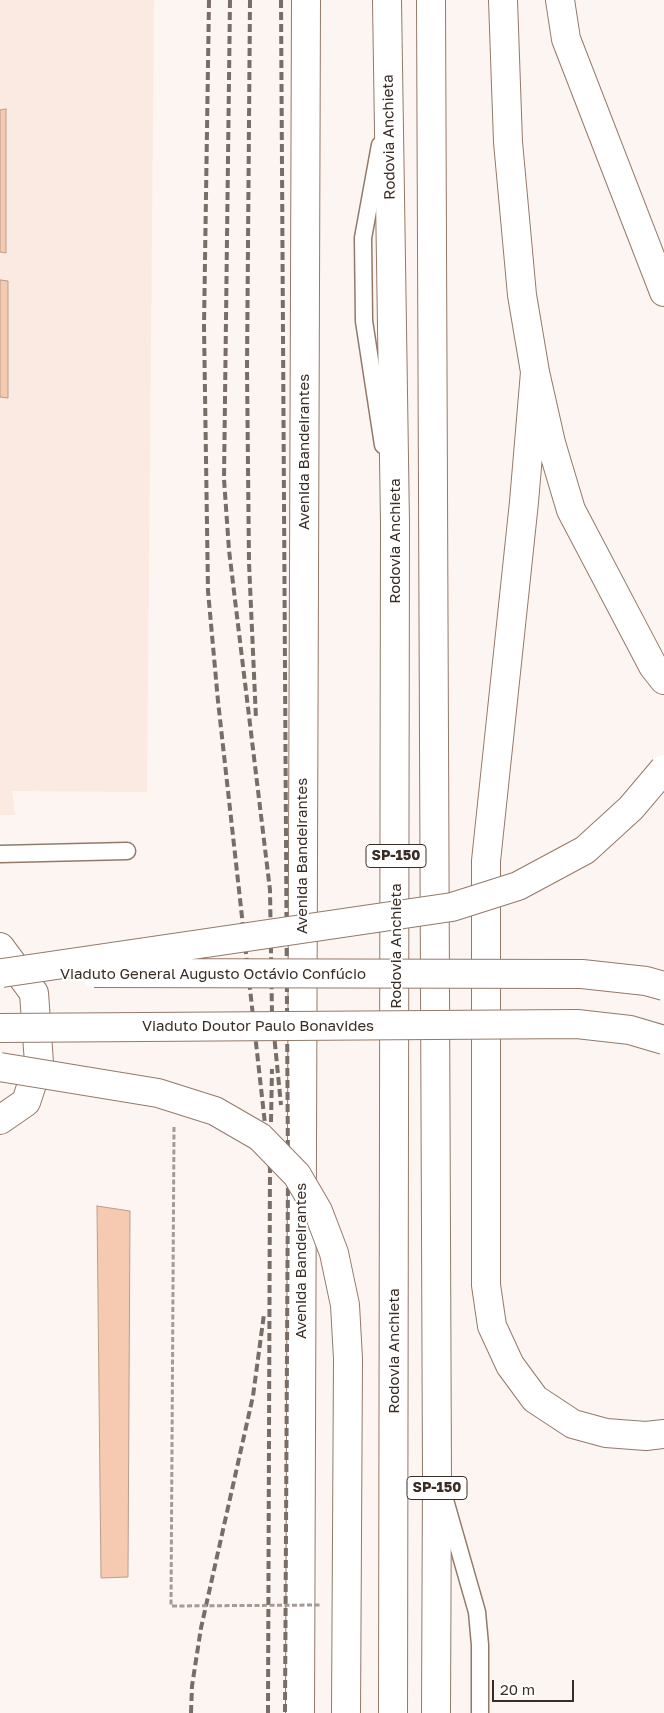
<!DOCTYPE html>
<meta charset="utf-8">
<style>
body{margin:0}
#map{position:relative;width:664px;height:1713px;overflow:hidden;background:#fcf5f2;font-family:"Golos Text",sans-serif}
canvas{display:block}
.scale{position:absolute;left:492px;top:1680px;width:82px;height:22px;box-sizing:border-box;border:2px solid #392d26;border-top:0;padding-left:6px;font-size:15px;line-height:18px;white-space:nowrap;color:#392d26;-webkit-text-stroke:4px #fff;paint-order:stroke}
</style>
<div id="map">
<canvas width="664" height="1713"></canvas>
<div class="scale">20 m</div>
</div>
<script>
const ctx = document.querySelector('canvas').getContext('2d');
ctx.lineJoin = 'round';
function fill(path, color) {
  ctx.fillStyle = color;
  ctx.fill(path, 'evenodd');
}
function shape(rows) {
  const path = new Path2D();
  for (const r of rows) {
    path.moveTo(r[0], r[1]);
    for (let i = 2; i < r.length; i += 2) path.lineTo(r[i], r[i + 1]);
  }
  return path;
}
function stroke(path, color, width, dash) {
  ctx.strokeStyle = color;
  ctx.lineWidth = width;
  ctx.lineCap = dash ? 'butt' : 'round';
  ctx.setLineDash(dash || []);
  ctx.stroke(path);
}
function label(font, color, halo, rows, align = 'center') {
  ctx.font = font + ' "Golos Text",sans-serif';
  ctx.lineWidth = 4;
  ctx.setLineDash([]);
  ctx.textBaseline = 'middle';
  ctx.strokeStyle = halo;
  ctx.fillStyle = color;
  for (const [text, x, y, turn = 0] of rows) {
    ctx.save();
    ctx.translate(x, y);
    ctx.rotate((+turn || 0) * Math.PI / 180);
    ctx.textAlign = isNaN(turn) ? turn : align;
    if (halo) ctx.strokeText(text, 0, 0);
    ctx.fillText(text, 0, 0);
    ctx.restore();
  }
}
fill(shape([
 [0,0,154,0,147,792,12,791,15,815,0,815]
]), '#faeae1');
const building = shape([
 [6,109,6,253,0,252,0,110,6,109],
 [0,280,8,281,8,398,0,397,0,280],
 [97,1206,130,1211,128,1577,101,1578,97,1206]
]);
fill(building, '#f5cab0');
stroke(building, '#ba9d8c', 1);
const service = shape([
 [380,145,363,238,364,321,383,445],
 [0,854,127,851],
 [445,1500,477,1612,480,1645,480,1713]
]);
const minor = shape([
 [0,947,34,993,39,1063,26,1102,0,1120]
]);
const secondary = shape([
 [300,1713,306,0]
]);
const primary = shape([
 [503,0,508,142,522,295,535,372,551,443,571,510,653,666,664,680],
 [560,0,566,39,664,292],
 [535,372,524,502,486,861,486,1285,492,1326,510,1365,535,1399,573,1424,606,1433,646,1436,664,1434]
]);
const motorway = shape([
 [387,0,395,523,393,1713],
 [431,0,437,1476,436,1713]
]);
stroke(service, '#947968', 19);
stroke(minor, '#947968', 30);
stroke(secondary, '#947968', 30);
stroke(primary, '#947968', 30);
stroke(motorway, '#947968', 30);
stroke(service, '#fff', 16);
stroke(minor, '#fff', 28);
stroke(secondary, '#fff', 28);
stroke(primary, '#fff', 28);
stroke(motorway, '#fff', 28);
stroke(shape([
 [209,0,204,326,208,591,218,701,270,1169],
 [230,0,224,479,229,550,270,890,272,1014,281,1105],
 [250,0,247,368,249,563,256,719],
 [281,0,288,1172,285,1713],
 [271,1122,272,1069],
 [191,1713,192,1686,201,1628,253,1396,264,1314],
 [268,1713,270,1162]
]), '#786d67', 4, [8, 4]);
const primaryBridge = shape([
 [2,973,452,907,518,886,585,850,631,808,664,769],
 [94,973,582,974,646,981,664,986],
 [0,1028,577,1024,630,1030,664,1040],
 [0,1067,158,1093,215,1111,260,1137,297,1175,318,1211,334,1253,345,1305,348,1359,346,1713]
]);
stroke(primaryBridge, '#947968', 30, []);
stroke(shape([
 [174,1127,171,1606,320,1605]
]), '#a49b96', 3, [5, 2.5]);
stroke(primaryBridge, '#fff', 28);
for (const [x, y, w] of [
 [396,856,60],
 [437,1488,60]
]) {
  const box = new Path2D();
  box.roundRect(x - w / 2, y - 11.5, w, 23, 4);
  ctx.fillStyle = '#fff';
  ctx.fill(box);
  stroke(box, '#392d26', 1);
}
label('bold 14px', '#392d26', null, [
 ["SP-150",396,856],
 ["SP-150",437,1488]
]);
label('15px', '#392d26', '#fff', [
 ["Rodovia Anchieta",389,137,-91],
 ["Avenida Bandeirantes",304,452,-90],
 ["Rodovia Anchieta",395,541,-90],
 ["Avenida Bandeirantes",302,856,-90],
 ["Rodovia Anchieta",396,946,-90],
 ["Viaduto General Augusto Octávio Confúcio",213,974],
 ["Viaduto Doutor Paulo Bonavides",258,1026],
 ["Avenida Bandeirantes",301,1261,-90],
 ["Rodovia Anchieta",394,1351,-90]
]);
</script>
